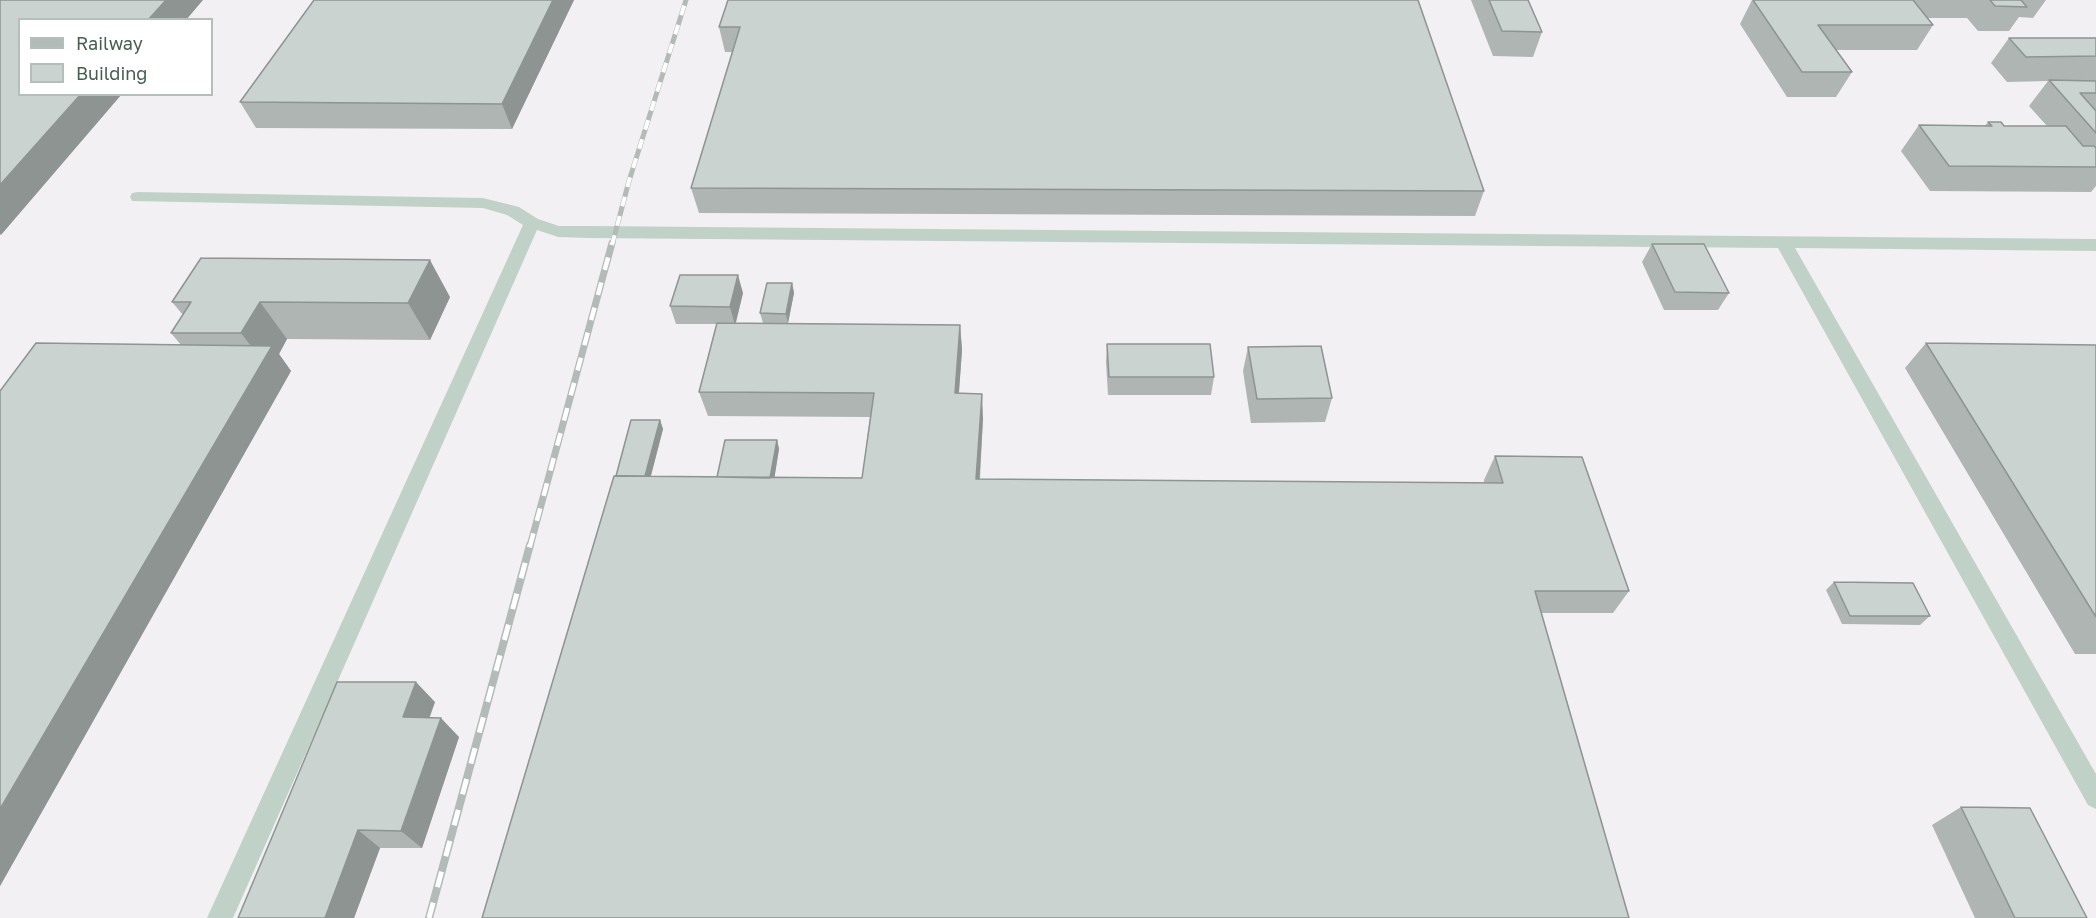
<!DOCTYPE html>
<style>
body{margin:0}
#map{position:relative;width:2096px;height:918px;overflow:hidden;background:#f2f0f3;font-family:"Golos Text",sans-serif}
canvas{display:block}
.legend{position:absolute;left:18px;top:18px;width:195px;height:78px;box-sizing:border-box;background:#fff;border:2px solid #b5bfb9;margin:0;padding:8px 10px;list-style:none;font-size:18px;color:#475f50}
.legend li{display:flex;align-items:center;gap:12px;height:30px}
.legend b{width:30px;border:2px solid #b5bfb9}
</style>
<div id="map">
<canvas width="2096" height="918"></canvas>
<ul class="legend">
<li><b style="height:8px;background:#b2bbb7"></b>Railway</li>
<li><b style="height:16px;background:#cad3cf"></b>Building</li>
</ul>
</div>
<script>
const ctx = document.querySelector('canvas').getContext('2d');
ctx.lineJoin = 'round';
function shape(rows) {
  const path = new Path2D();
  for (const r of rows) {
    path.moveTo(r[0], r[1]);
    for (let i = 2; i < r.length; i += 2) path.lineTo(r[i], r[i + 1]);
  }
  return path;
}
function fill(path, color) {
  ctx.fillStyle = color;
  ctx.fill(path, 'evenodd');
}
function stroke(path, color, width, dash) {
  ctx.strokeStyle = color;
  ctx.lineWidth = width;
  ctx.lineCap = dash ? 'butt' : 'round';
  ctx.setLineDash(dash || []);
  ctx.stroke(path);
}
fill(shape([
 [138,192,483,198,519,207,538,219,559,226,588,226,2096,239,2096,251,1795,248,2096,774,2096,809,2088,805,1778,248,588,238,558,237,537,230,233,918,207,918,523,225,507,215,483,208,132,201,130,197,132,193,138,192]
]), '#c0d2c8');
const railFar2 = shape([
 [612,245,629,181,686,0]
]);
const railFar1 = shape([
 [530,546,612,243]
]);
const rail = shape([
 [429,918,530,545]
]);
stroke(railFar2, '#b2bbb7', 5);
stroke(railFar1, '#b2bbb7', 7);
stroke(rail, '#b2bbb7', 8);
stroke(railFar2, '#fff', 4, [10]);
stroke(railFar1, '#fff', 4.5, [13]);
stroke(rail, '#fff', 5, [16]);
fill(shape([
 [574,0,512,129,256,128,240,102],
 [728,0,1484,191,1475,216,699,213,691,188,733,52,725,52,719,27],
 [1471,0,1528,0,1542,32,1533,57,1493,56],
 [1752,0,2046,0,2033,18,2019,17,2009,31,1978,31,1967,18,1927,18,1933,25,1917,50,1836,50,1852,72,1836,97,1787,97,1740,24],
 [2009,38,2096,38,2096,186,2091,192,1930,191,1901,151,1919,125,1985,126,1988,122,2004,126,2047,126,2029,106,2048,81,2007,82,1991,63],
 [1652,244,1729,293,1718,310,1664,310,1642,262],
 [792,283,794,293,788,323,763,323,760,313],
 [743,293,736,323,960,325,962,350,959,393,983,418,980,479,1484,483,1484,480,1495,456,1629,591,1613,613,1541,613,616,476,660,420,663,429,651,476,717,477,777,440,779,449,774,478,862,478,870,417,708,416,699,392,717,324,676,324,670,306],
 [450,297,430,340,287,339,279,354,291,371,0,886,0,391,181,345,171,333,183,315,172,302],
 [1926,343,2096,345,2096,654,2075,654,1905,368],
 [1107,344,1214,377,1211,395,1108,395,1106,362],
 [1248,347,1332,398,1325,422,1251,423,1243,371],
 [1834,582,1930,616,1920,625,1842,624,1826,590],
 [435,702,430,717,459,737,422,848,380,848,354,918,238,918],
 [1961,807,2087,918,1975,918,1932,825]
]), '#aeb5b2');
fill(shape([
 [166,0,203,0,186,20,148,20],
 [553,0,574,0,512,129,502,104],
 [81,94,122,94,1,235,0,234,0,185],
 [430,260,450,297,430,340,408,303],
 [738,275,743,293,735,325,730,307],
 [792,283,794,293,788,323,786,314],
 [260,302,287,339,279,354,291,371,0,886,0,809,263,362,241,333],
 [960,325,962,350,957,417,955,393],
 [982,394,983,418,978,503,976,479],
 [660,420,663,429,646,494,642,485],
 [777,440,779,449,773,487,770,478],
 [416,682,435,702,422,736,403,717],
 [441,718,459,737,422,848,401,831],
 [358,830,380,848,354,918,325,918]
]), '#8d9491');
const building = shape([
 [0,0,166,0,148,20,20,20,20,94,81,94,0,185,0,0],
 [314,0,553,0,502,104,240,102,314,0],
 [728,0,1418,0,1484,191,691,188,740,27,719,27,728,0],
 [1489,0,1528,0,1542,32,1502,31,1489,0],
 [1753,0,1913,0,1933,25,1818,25,1852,72,1802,72,1753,0],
 [1990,0,2021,0,2027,7,1995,6,1990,0],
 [2009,38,2096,38,2096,56,2026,57,2009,38],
 [2049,80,2096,81,2096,93,2080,93,2096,111,2096,133,2049,80],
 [1988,122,2001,122,2004,126,2066,126,2083,146,2094,146,2096,148,2096,167,1949,166,1919,125,1992,126,1988,122],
 [1652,244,1704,244,1729,293,1675,292,1652,244],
 [201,258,430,260,408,303,260,302,241,333,171,333,191,302,172,302,201,258],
 [680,275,738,275,730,307,670,306,680,275],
 [767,283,792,283,786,314,760,313,767,283],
 [717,323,960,325,955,393,982,394,976,479,1503,483,1495,456,1582,457,1629,591,1535,591,1629,918,482,918,614,476,862,478,874,393,699,392,717,323],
 [36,343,272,346,0,809,0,391,36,343],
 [1926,343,2096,345,2096,617,1926,343],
 [1107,344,1210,344,1214,377,1109,377,1107,344],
 [1321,346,1332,398,1257,399,1248,347,1321,346],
 [631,420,660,420,645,476,616,476,631,420],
 [725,440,777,440,770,478,717,477,725,440],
 [1834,582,1913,583,1930,616,1850,616,1834,582],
 [337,682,416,682,403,717,441,718,401,831,358,830,325,918,238,918,337,682],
 [1961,807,2030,808,2087,918,2015,918,1961,807]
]);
fill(building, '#cad3cf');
stroke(building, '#8d9491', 1.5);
</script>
